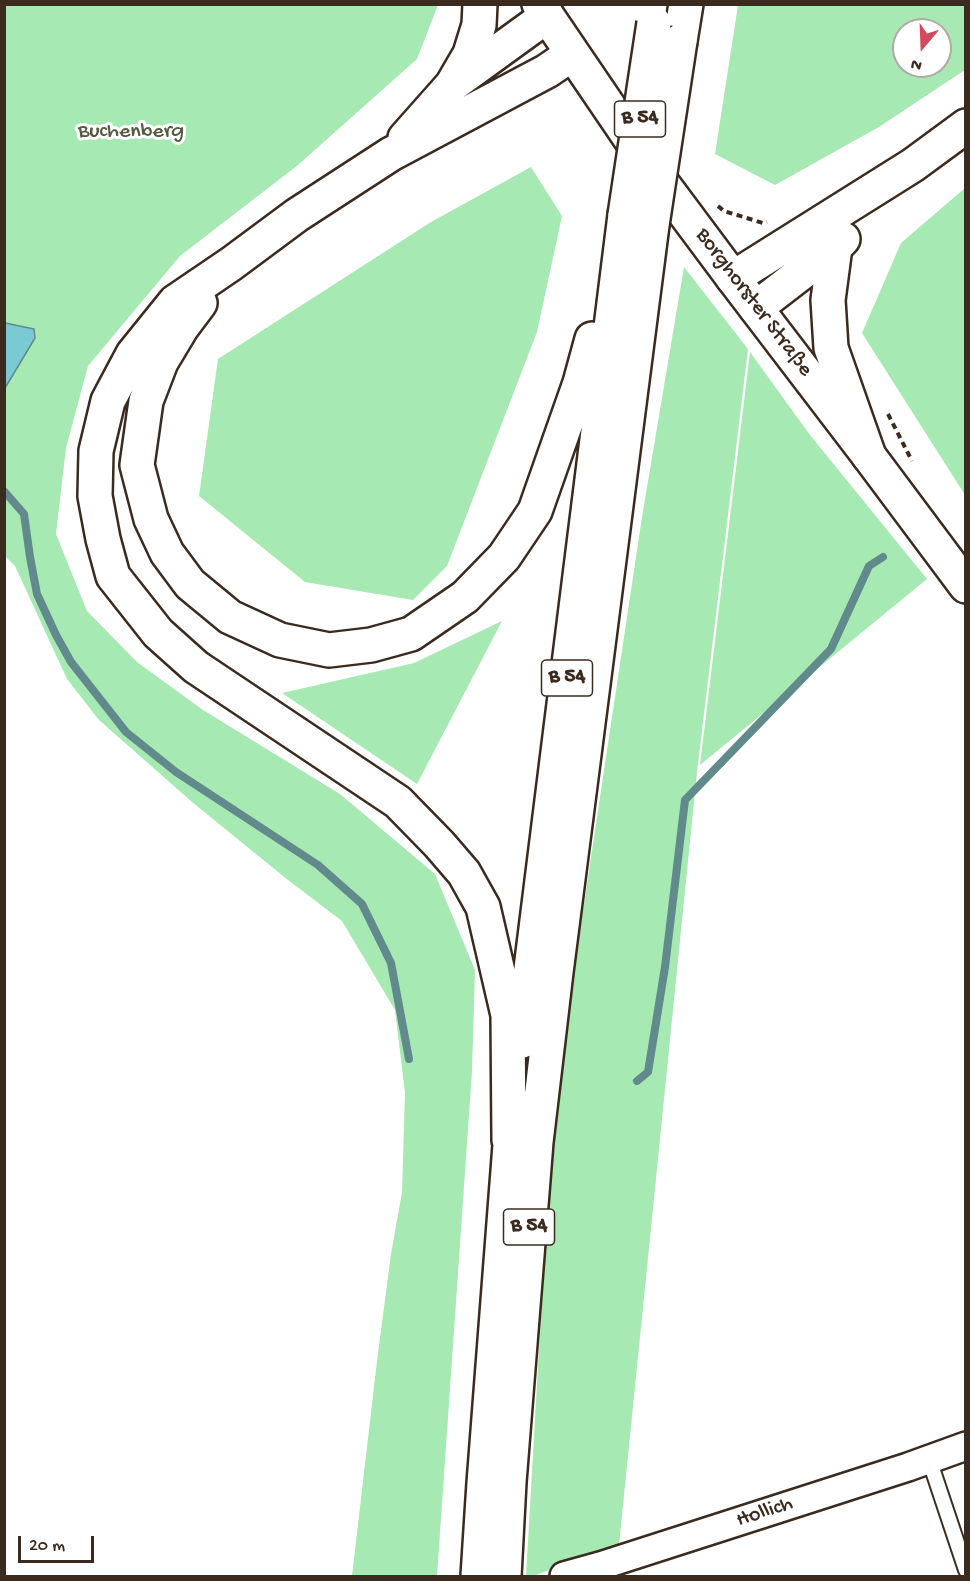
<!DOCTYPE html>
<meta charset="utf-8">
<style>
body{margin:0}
#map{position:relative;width:970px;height:1581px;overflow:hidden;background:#fff;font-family:"Gochi Hand",sans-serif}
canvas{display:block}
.frame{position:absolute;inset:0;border:6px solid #3b2a1e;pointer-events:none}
.north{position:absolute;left:892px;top:18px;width:60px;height:60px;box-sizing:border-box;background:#fff;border:2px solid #b1aaa5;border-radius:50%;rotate:199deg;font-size:16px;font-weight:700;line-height:24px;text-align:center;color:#3b2a1e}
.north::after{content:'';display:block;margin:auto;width:21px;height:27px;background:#d1495b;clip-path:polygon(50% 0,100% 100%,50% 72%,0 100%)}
.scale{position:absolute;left:18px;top:1536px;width:76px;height:27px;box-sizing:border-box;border:3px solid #3b2a1e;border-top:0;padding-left:8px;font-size:18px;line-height:21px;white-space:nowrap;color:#3b2a1e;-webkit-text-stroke:4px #fff;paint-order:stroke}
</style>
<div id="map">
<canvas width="970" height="1581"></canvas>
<div class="frame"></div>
<div class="north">N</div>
<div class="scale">20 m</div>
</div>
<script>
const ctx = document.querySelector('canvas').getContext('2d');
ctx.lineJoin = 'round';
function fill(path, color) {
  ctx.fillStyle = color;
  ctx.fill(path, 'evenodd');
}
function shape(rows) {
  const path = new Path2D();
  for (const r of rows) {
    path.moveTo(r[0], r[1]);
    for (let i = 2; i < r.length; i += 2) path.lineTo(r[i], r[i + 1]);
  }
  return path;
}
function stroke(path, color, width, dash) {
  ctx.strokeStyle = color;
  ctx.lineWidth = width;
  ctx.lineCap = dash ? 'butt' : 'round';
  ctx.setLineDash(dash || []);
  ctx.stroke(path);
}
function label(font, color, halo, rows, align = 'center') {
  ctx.font = font + ' "Gochi Hand",sans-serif';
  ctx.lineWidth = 6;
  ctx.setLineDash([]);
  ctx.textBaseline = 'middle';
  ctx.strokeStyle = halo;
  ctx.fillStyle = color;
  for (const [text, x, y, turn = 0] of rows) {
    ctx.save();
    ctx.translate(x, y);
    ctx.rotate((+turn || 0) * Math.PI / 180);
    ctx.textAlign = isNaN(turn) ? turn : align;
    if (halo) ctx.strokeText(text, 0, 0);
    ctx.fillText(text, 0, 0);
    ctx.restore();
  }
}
fill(shape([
 [4,5,438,5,417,59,298,165,180,256,88,366,66,448,56,534,87,611,137,662,203,710,340,794,435,874,475,970,472,1071,437,1576,352,1576,377,1361,391,1254,402,1192,405,1093,395,1010,342,921,288,880,192,802,99,720,67,679,15,566,5,556],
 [738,5,965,5,965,70,879,127,775,185,715,154],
 [904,30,940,30,940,66,904,66],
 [531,167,562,216,537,332,447,566,413,600,305,582,199,496,218,359,431,222],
 [965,188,965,495,862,333,901,243],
 [684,267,748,349,697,772,619,1545,533,1576,526,1576,540,1332,557,1084,642,517],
 [750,352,810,435,927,579,700,765],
 [502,621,417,784,282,693,414,663]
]), '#a7e9b2');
const water = shape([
 [5,323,34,329,35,338,5,388,5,323]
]);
fill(water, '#79cad3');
stroke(water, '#608a8b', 1.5);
stroke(shape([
 [4,491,24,514,30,557,37,594,56,635,71,662,126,732,176,772,318,865,362,904,391,963,409,1059],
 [637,1081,648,1072,665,967,685,800,831,649,869,566,883,557]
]), '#608a8b', 8);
const lane = shape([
 [929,1459,966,1570]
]);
const street = shape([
 [564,1576,600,1566,908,1467,966,1446]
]);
const secondary = shape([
 [539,4,645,160,733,278,869,456,966,586]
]);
const highway = shape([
 [680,41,686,4],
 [456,82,547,16],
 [405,138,452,85,470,54,479,25,480,4],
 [835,247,828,300,831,348,869,456],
 [733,278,913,165,966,126],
 [200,303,182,327,161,362,146,401,137,465,151,519,167,553,190,584,230,617,280,640,329,650,371,645,411,634,465,597,504,557,535,511,580,383,592,339],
 [756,308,835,247,843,239],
 [522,1041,625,215],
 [509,1140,508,1015,483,907,464,873,439,844,398,802,196,667,158,633,113,576,103,539,95,496,96,451,108,401,133,354,175,302,231,264,297,215,391,154,547,71,572,54],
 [478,1576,484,1483,512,1119],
 [504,1576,509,1482,536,1142,556,972,652,225]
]);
stroke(lane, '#3b2a1e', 18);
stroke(street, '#3b2a1e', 32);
stroke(secondary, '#3b2a1e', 38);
stroke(highway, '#3b2a1e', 38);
stroke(shape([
 [718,206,724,211,763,223,767,222],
 [888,414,912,461]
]), '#3b2a1e', 4, [6, 4.5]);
stroke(lane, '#fff', 14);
stroke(street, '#fff', 27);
stroke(secondary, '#fff', 33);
stroke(highway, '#fff', 33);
const highwayBridge = shape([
 [625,215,654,23],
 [652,225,680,41]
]);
stroke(highwayBridge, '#3b2a1e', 38, []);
stroke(highwayBridge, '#fff', 33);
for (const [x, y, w] of [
 [640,119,51],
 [567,678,51],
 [529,1227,51]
]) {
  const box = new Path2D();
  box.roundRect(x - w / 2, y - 18, w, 36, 4.5);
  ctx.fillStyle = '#fff';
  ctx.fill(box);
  stroke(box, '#3b2a1e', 1.5);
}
label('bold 21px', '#3b2a1e', null, [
 ["B 54",640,119],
 ["B 54",567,678],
 ["B 54",529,1227]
]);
label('22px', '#565a43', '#fff', [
 ["Buchenberg",131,133]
]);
label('22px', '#3b2a1e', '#fff', [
 ["Borghorster Straße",753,303,53],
 ["Hollich",765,1513,-18]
]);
</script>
